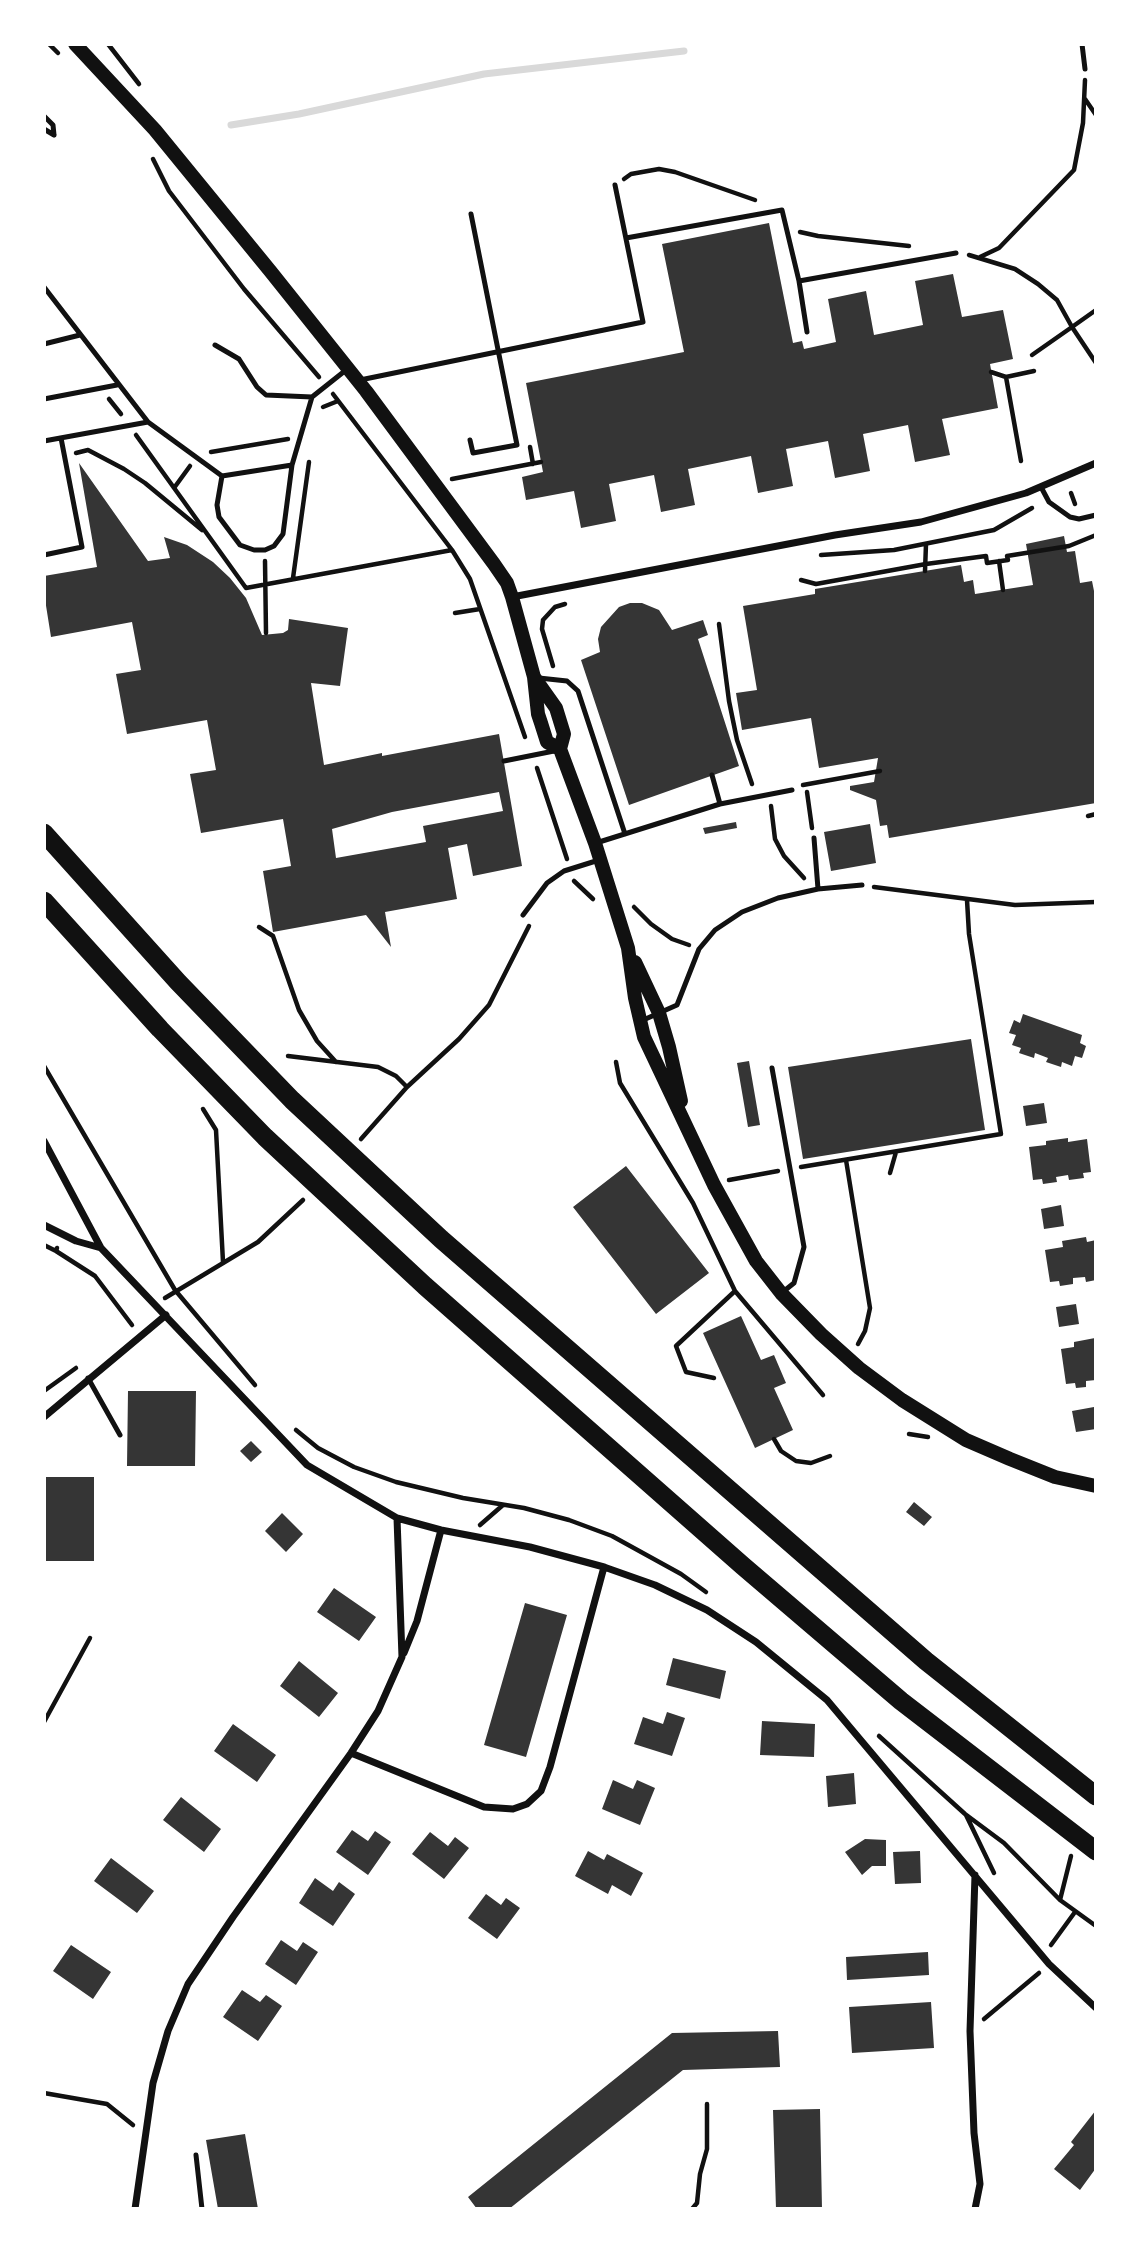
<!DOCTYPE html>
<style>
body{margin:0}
#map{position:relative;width:1140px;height:2253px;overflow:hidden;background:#fff;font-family:"Source Sans 3",sans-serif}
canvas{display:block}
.frame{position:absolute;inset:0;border:46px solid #fff;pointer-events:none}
</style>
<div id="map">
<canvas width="1140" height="2253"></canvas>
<div class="frame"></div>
</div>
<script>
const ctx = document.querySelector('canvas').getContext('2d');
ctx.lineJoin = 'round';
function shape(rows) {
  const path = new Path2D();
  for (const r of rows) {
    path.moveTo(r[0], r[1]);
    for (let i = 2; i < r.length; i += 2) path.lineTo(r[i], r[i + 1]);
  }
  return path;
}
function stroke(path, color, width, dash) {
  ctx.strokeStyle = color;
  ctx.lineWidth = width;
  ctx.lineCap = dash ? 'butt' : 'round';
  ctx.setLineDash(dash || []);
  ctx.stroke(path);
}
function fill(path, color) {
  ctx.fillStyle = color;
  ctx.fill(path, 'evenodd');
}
stroke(shape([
 [231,125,299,114,484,74,684,51]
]), '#d9d9d9', 7);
fill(shape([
 [769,223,793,343,802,341,804,349,836,342,828,299,866,291,874,335,923,325,915,281,953,274,962,317,1003,310,1013,359,990,364,998,408,942,419,950,455,915,462,908,425,863,434,870,471,835,478,828,441,786,449,793,486,758,493,751,456,688,469,695,505,661,512,654,475,609,484,616,521,581,528,574,491,526,500,522,477,543,472,526,383,684,352,662,244],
 [79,463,148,561,170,558,164,537,187,545,213,562,230,578,246,598,262,635,283,633,288,630,289,619,348,628,340,686,311,683,324,765,382,753,382,756,499,734,522,866,473,876,467,844,448,848,457,899,385,912,391,947,366,915,273,932,263,871,291,866,283,819,201,833,190,774,216,770,207,720,127,734,116,674,141,670,132,622,51,637,44,593,44,576,97,567],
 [499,792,503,811,423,826,426,842,336,858,332,829,392,812],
 [1064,536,1067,552,1075,551,1080,583,1092,581,1096,601,1096,803,889,838,887,825,880,826,876,800,850,790,850,786,874,782,878,758,819,768,811,718,742,730,736,693,757,690,743,606,815,594,815,589,961,565,964,582,973,580,975,594,1033,585,1026,544],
 [630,603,642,603,659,610,672,630,703,620,708,635,698,639,739,766,629,805,581,660,600,652,598,639,601,627,619,607],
 [736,822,737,828,705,834,703,828],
 [870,824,876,863,831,871,824,832],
 [1023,1014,1082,1035,1080,1043,1086,1046,1082,1058,1075,1056,1072,1066,1062,1062,1061,1067,1046,1062,1048,1058,1035,1053,1034,1058,1019,1053,1021,1048,1012,1045,1016,1035,1009,1033,1014,1020,1020,1023],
 [971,1039,985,1130,803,1159,788,1067],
 [749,1061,760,1125,748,1127,737,1063],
 [1044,1103,1047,1123,1026,1126,1023,1106],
 [1068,1138,1068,1142,1087,1139,1091,1172,1083,1173,1084,1178,1069,1180,1068,1175,1056,1177,1057,1182,1043,1184,1042,1179,1033,1180,1029,1147,1046,1145,1046,1141],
 [626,1166,709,1273,656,1314,573,1207],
 [1061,1205,1064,1226,1044,1229,1041,1209],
 [1086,1237,1087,1242,1096,1240,1096,1280,1086,1282,1085,1277,1073,1278,1073,1284,1060,1286,1059,1281,1050,1282,1045,1250,1063,1247,1062,1241],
 [1076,1304,1079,1324,1059,1327,1056,1307],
 [741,1316,761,1360,774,1355,786,1383,774,1388,793,1430,755,1448,703,1333],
 [1095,1338,1096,1380,1086,1381,1086,1387,1076,1388,1075,1383,1066,1384,1061,1349,1074,1347,1074,1342],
 [128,1391,196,1391,195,1466,127,1466],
 [1094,1407,1096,1429,1076,1432,1072,1411],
 [251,1441,262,1452,251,1462,240,1451],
 [44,1477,94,1477,94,1561,44,1561],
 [914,1502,932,1517,924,1526,906,1512],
 [282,1513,303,1534,286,1552,265,1531],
 [334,1588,376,1617,359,1641,317,1612],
 [525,1603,567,1615,526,1757,484,1745],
 [673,1658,726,1671,720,1699,666,1685],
 [299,1661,338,1693,319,1717,280,1686],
 [667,1712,685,1718,672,1756,634,1744,643,1717,663,1724],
 [762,1721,815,1724,814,1757,760,1755],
 [233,1724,276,1755,257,1782,214,1751],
 [854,1773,856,1804,828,1807,826,1776],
 [613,1780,633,1789,637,1780,655,1788,640,1825,602,1809],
 [181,1797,221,1829,204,1852,163,1820],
 [352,1830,368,1841,375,1831,391,1842,368,1875,336,1852],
 [430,1832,448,1846,455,1837,469,1848,444,1879,412,1854],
 [865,1839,886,1840,886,1866,872,1866,862,1875,845,1852],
 [588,1851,604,1860,607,1854,643,1873,631,1896,612,1885,608,1894,575,1876],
 [920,1851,921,1883,895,1884,893,1852],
 [111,1858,154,1891,137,1913,94,1881],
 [315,1878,333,1891,339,1882,355,1894,333,1926,299,1903],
 [486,1894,501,1905,506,1898,520,1908,497,1939,468,1918],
 [281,1940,297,1951,303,1942,318,1952,296,1985,265,1964],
 [71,1945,111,1972,93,1999,53,1971],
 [928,1952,929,1975,847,1980,846,1957],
 [242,1990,260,2002,266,1995,282,2006,258,2041,223,2017],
 [931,2002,934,2048,852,2053,849,2007],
 [778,2031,780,2067,683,2070,509,2209,477,2209,468,2197,672,2033],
 [820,2109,822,2209,776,2209,773,2110],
 [1096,2110,1096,2168,1080,2190,1054,2169,1074,2145,1071,2142],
 [245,2134,258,2209,218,2209,206,2140]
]), '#353535');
stroke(shape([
 [49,44,58,53],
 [108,44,139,84],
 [1085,99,1096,115],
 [153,159,169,191,244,289,319,377],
 [624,179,631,174,659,169,675,172,755,200],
 [800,232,818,236,909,246],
 [969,255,1015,269,1038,284,1057,300,1072,327,1032,355],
 [980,257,999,248,1074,170,1083,123,1085,80],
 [1096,310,1072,327,1096,363],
 [991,372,1006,377,1034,371],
 [1006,377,1021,461],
 [333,394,452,550,470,579,525,737],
 [109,399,121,414],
 [323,407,338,401],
 [136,435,246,588,452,550],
 [530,447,533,464],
 [211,452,288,439],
 [76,453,88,450,124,469,145,483,202,530],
 [452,479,541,462],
 [174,488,190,466],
 [1071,493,1075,504],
 [821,555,894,550,994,530,1032,508],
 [265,561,266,633],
 [999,561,1003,590],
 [925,571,926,544],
 [293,578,309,462],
 [801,580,816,584,926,564,986,556,987,563,1008,560,1007,556,1069,546,1096,535],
 [455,613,480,609],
 [719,624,729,701,737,740,752,784],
 [553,666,542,629,543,620,555,607,565,604],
 [537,768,567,859],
 [803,785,880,771],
 [807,792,812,828],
 [771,806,775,839,784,856,804,878],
 [1088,816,1096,814],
 [574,881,593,899],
 [874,887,1015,905,1096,902],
 [634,907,651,924,672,939,689,945],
 [259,927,273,936,299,1010,317,1041,336,1062],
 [288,1056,378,1067,396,1076,407,1087],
 [616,1062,620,1083,693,1203,735,1291],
 [44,1066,175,1290,255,1385],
 [203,1109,216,1130,223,1262],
 [361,1139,407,1087,459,1039,489,1005,529,926],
 [846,1160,870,1308,865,1331,858,1344],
 [801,1167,1001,1134,969,934,967,900],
 [890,1173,896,1152],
 [729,1180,778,1171],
 [44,1245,56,1251,57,1248],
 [56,1251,95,1276,132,1325],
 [165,1298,258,1242,303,1200],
 [714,1378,686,1372,676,1346,735,1291,823,1395],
 [44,1391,76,1368],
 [296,1430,318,1448,354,1467,396,1482,463,1498,524,1508,569,1520,612,1536,681,1574,706,1592],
 [909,1434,928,1437],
 [774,1439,781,1451,796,1461,811,1463,830,1456],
 [480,1525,503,1505],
 [44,1722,90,1638],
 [879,1736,965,1814,1004,1843,1060,1900,1096,1926],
 [966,1815,994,1873],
 [1060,1900,1071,1856],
 [1051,1945,1075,1912],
 [984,2019,1039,1973],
 [44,2093,107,2104,133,2125],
 [692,2209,697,2203,700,2174,707,2149,707,2104]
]), '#111', 4.5);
stroke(shape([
 [1082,44,1085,69],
 [44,116,53,125,54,135],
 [44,129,54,135],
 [626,238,782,210,799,281,956,253],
 [799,281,807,332],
 [44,287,148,422,222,476,292,465,312,397,346,370],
 [44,344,80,335],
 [215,345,239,359,257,387,266,395,312,397],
 [360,380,643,322,615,185],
 [44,399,117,385],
 [470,440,473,453,517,445,471,214],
 [44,441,148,422],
 [222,476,217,505,219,517,240,545,254,550,265,550,274,546,283,534,292,465],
 [1041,487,1049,502,1070,517,1079,519,1096,515],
 [44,555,82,547,61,438],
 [539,678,567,681,578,691,625,834],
 [504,761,554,751],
 [712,775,720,804],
 [814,838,818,889],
 [596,843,720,804,792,790],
 [523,915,547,883,564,871,599,860],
 [641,1021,677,1005,699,949,715,930,742,912,778,898,818,889,862,885],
 [772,1068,804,1247,794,1283,784,1291],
 [88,1378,120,1435],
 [196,2155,202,2209]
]), '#111', 5);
stroke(shape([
 [512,597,835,535,921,522,1026,493,1096,463],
 [44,1141,101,1248,307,1465,397,1518,441,1530,530,1547,604,1567,655,1585,707,1610,756,1642,827,1700,1049,1964,1096,2008],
 [44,1225,76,1241,101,1248],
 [44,1417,166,1315],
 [404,1653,417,1621,441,1530],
 [351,1753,484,1807,513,1809,527,1804,541,1791,550,1767,604,1567],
 [975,1875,970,2031,974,2133,980,2184,975,2209],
 [135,2209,153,2083,168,2031,188,1984,233,1917,351,1753,378,1711,402,1657,397,1518]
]), '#111', 7);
stroke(shape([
 [75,44,155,130,271,272,366,391,494,564,507,583,512,597,534,677,538,714,541,723,547,742,560,749],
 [534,677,556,708,564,734,560,749,595,843,628,948,635,998,644,1037,714,1185,756,1261,781,1293,821,1334,859,1368,902,1400,966,1440,1010,1459,1055,1477,1096,1486],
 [635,962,659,1013,669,1047,681,1101]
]), '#111', 14);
stroke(shape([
 [44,833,178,982,292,1100,441,1239,926,1661,1096,1796],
 [44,901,160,1029,265,1137,425,1286,743,1566,901,1701,1096,1851]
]), '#111', 19);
</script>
